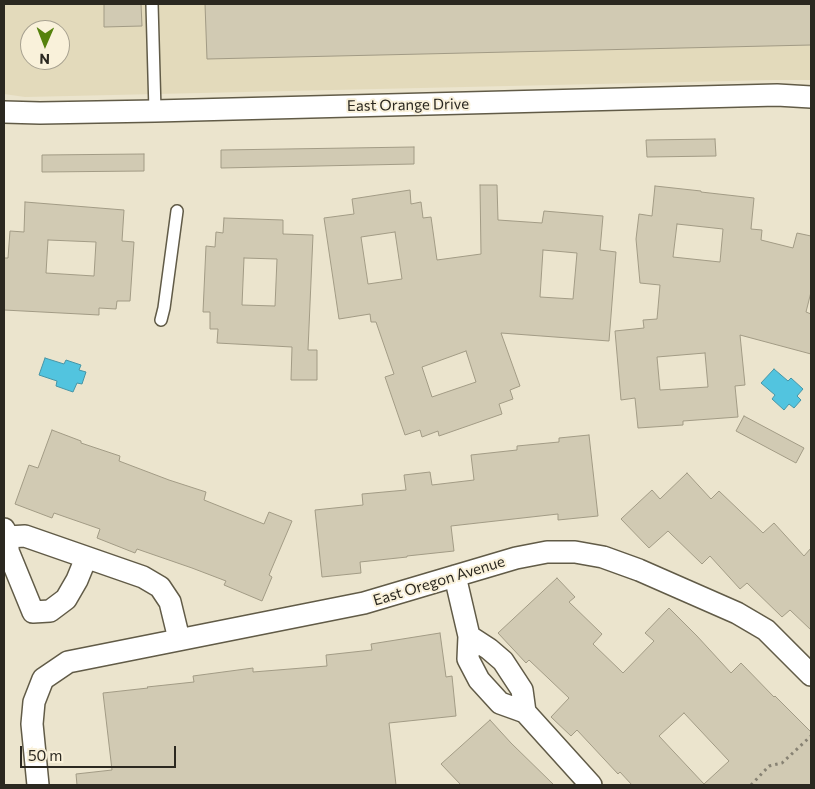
<!DOCTYPE html>
<style>
body{margin:0}
#map{position:relative;width:815px;height:789px;overflow:hidden;background:#ebe4cd;font-family:Commissioner,sans-serif}
canvas{display:block}
.frame{position:absolute;inset:0;border:5px solid #2b2820;pointer-events:none}
.north{position:absolute;left:20px;top:20px;width:50px;height:50px;box-sizing:border-box;background:#f9f1da;border:1px solid #a7a190;border-radius:50%;rotate:181deg;font-size:14px;font-weight:700;line-height:20px;text-align:center;color:#2b2820}
.north::after{content:'';display:block;margin:auto;width:18px;height:22px;background:#56820d;clip-path:polygon(50% 0,100% 100%,50% 72%,0 100%)}
.scale{position:absolute;left:20px;top:746px;width:156px;height:22px;box-sizing:border-box;border:2px solid #2b2820;border-top:0;padding-left:6px;font-size:15px;line-height:18px;white-space:nowrap;color:#2b2820;-webkit-text-stroke:4px #f9f1da;paint-order:stroke}
</style>
<div id="map">
<canvas width="815" height="789"></canvas>
<div class="frame"></div>
<div class="north">N</div>
<div class="scale">50 m</div>
</div>
<script>
const ctx = document.querySelector('canvas').getContext('2d');
ctx.lineJoin = 'round';
function fill(path, color) {
  ctx.fillStyle = color;
  ctx.fill(path, 'evenodd');
}
function shape(rows) {
  const path = new Path2D();
  for (const r of rows) {
    path.moveTo(r[0], r[1]);
    for (let i = 2; i < r.length; i += 2) path.lineTo(r[i], r[i + 1]);
  }
  return path;
}
function stroke(path, color, width, dash) {
  ctx.strokeStyle = color;
  ctx.lineWidth = width;
  ctx.lineCap = dash ? 'butt' : 'round';
  ctx.setLineDash(dash || []);
  ctx.stroke(path);
}
function label(font, color, halo, rows, align = 'center') {
  ctx.font = font + ' Commissioner,sans-serif';
  ctx.lineWidth = 4;
  ctx.setLineDash([]);
  ctx.textBaseline = 'middle';
  ctx.strokeStyle = halo;
  ctx.fillStyle = color;
  for (const [text, x, y, turn = 0] of rows) {
    ctx.save();
    ctx.translate(x, y);
    ctx.rotate((+turn || 0) * Math.PI / 180);
    ctx.textAlign = isNaN(turn) ? turn : align;
    if (halo) ctx.strokeText(text, 0, 0);
    ctx.fillText(text, 0, 0);
    ctx.restore();
  }
}
fill(shape([
 [4,4,811,4,811,80,773,80,25,97,4,94],
 [30,30,60,30,60,60,30,60]
]), '#e3dabb');
const water = shape([
 [45,358,64,364,66,360,81,365,79,370,86,372,82,384,77,383,73,392,56,386,57,381,39,375,45,358],
 [774,369,788,381,791,378,803,389,797,396,801,400,794,408,789,404,784,410,772,399,775,395,761,383,774,369]
]);
fill(water, '#52c4df');
stroke(water, '#4695a6', 1);
const building = shape([
 [104,4,141,4,142,26,104,27,104,4],
 [205,4,811,4,811,45,207,59,205,4],
 [715,139,716,156,647,157,646,140,715,139],
 [414,147,414,164,221,168,221,150,414,147],
 [144,154,144,171,42,172,42,155,144,154],
 [480,185,497,185,498,220,542,223,544,211,603,216,600,250,616,252,609,341,501,333,520,386,510,390,513,399,499,404,502,414,439,436,438,431,422,437,420,430,405,435,385,377,394,374,376,322,371,322,370,314,339,319,324,218,354,214,352,199,410,190,411,204,421,202,423,218,431,217,437,260,481,254,480,185],
 [395,232,402,279,368,284,361,237,395,232],
 [543,250,577,253,573,299,540,297,543,250],
 [466,351,476,382,432,397,422,367,466,351],
 [655,186,701,191,701,192,754,198,751,229,762,230,761,240,793,248,797,233,811,236,811,292,806,312,811,314,811,354,740,335,745,385,735,386,738,417,683,421,683,425,638,428,635,398,621,400,615,331,644,328,643,320,657,319,660,285,640,283,636,239,639,214,652,216,655,186],
 [677,224,723,229,720,262,673,257,677,224],
 [705,353,708,387,660,390,657,357,705,353],
 [25,202,124,210,122,241,134,242,130,301,117,301,116,309,99,308,99,315,4,310,4,258,8,258,10,231,24,232,25,202],
 [48,240,96,242,94,276,46,273,48,240],
 [224,218,283,220,283,234,313,235,308,350,317,350,317,380,291,380,292,347,217,343,218,329,210,329,210,312,203,312,206,246,215,247,216,232,223,233,224,218],
 [244,258,277,259,275,306,242,305,244,258],
 [744,416,804,448,796,463,736,431,744,416],
 [52,430,81,441,81,443,120,456,119,461,169,480,206,492,204,500,264,524,269,512,292,521,269,575,272,577,262,601,224,585,226,581,192,568,137,549,135,553,97,538,100,529,54,513,52,518,15,504,29,465,38,468,52,430],
 [589,435,598,516,558,520,558,514,451,526,454,551,407,556,407,557,360,562,361,573,322,577,315,510,363,505,362,494,406,490,404,475,430,472,432,485,474,480,471,455,517,450,517,446,559,442,559,438,589,435],
 [687,473,711,499,719,491,763,533,774,523,804,556,811,548,811,630,790,610,782,617,747,583,740,589,710,556,702,564,668,531,649,548,621,519,652,490,660,499,687,473],
 [557,578,575,597,569,602,602,634,593,644,623,673,654,641,645,633,669,608,697,636,731,673,741,663,774,697,775,696,811,732,811,785,632,785,620,772,618,774,577,730,571,736,551,717,569,698,529,660,526,663,498,633,557,578],
 [684,713,729,761,704,784,659,736,684,713],
 [440,633,446,677,452,676,456,716,389,723,396,785,77,785,76,774,112,770,103,693,148,688,147,687,194,682,193,676,253,668,253,672,327,666,326,655,372,650,371,644,440,633],
 [490,720,511,743,554,785,461,785,441,764,490,720]
]);
fill(building, '#d1cab3');
stroke(building, '#a29b85', 1);
const service = shape([
 [152,4,155,111],
 [161,320,164,308,177,211]
]);
const minor = shape([
 [4,112,40,113,155,111,777,95,811,97],
 [4,529,8,537,8,551,33,612,50,611,66,599,77,580,86,558],
 [8,537,25,536,143,577,160,587,170,602,179,639],
 [455,576,469,636,468,659,479,680,500,703,525,712,591,785],
 [469,636,489,649,503,661,522,690,525,712],
 [38,785,32,724,34,702,43,679,68,662,364,603,516,558,547,552,575,552,603,557,639,570,737,613,766,630,811,675]
]);
stroke(service, '#615b47', 14);
stroke(minor, '#615b47', 24);
stroke(shape([
 [751,785,769,766,782,763,811,736]
]), '#878273', 3, [2.5, 4]);
stroke(service, '#fff', 11);
stroke(minor, '#fff', 21);
label('15px', '#2b2820', '#f9f1da', [
 ["East Orange Drive",408,105,-1],
 ["East Oregon Avenue",439,581,-17]
]);
</script>
